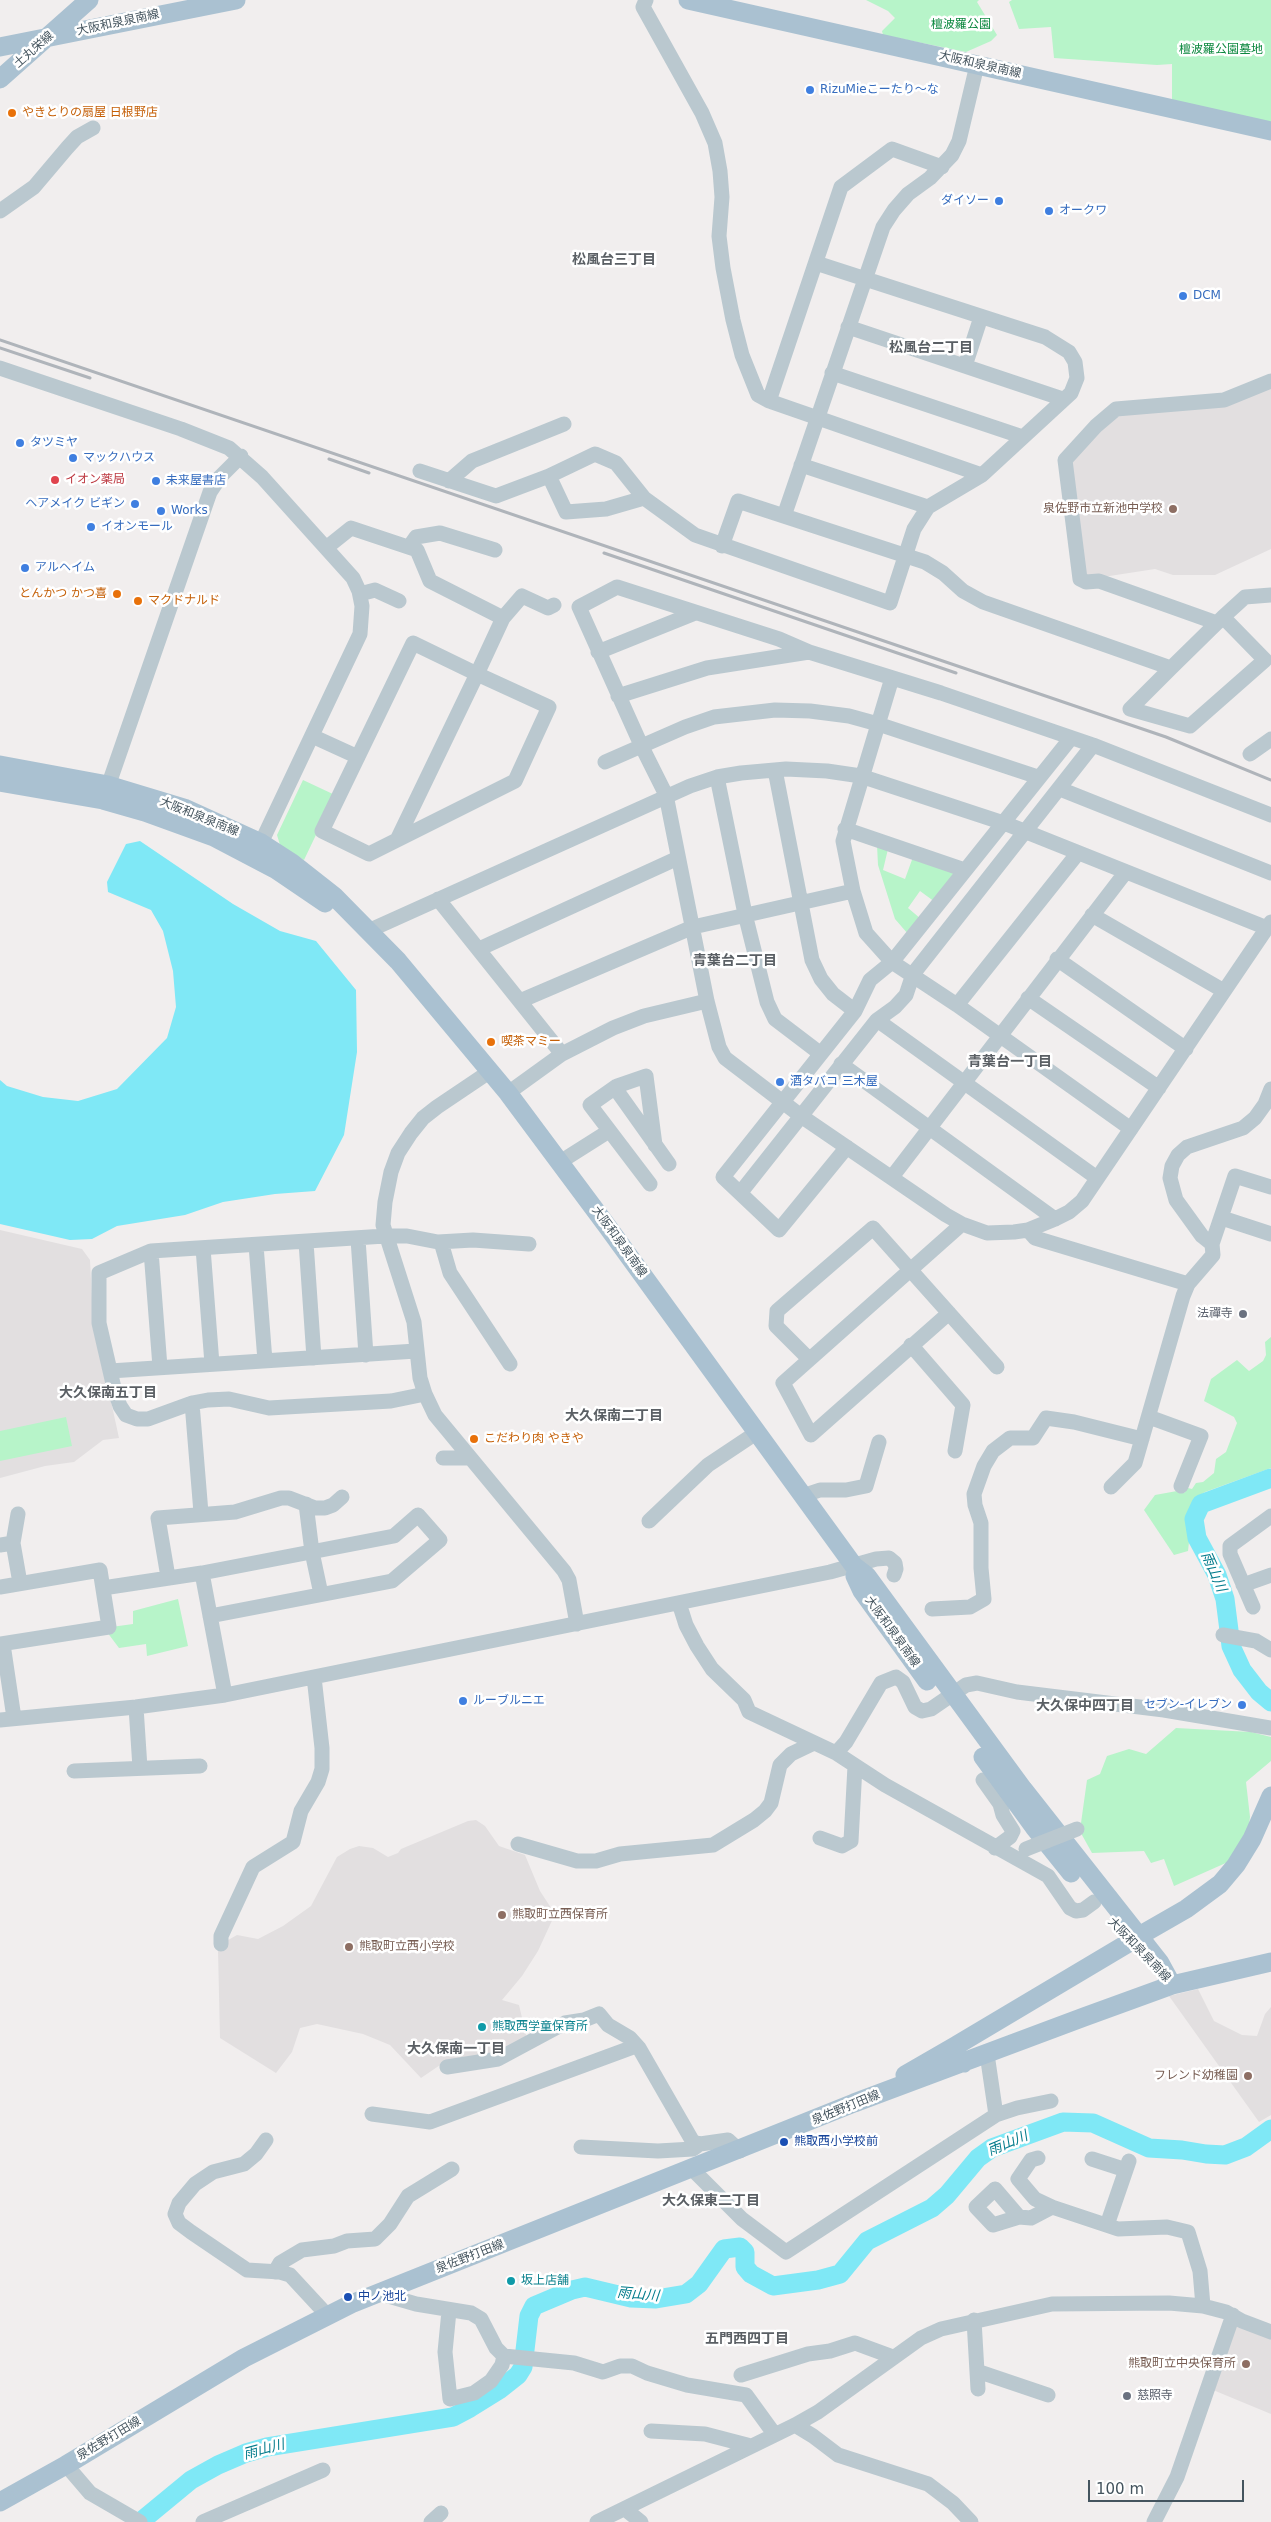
<!DOCTYPE html>
<meta charset="utf-8">
<style>
body{margin:0}
#map{position:relative;width:1271px;height:2522px;overflow:hidden;background:#f1eeee;font-family:"DejaVu Sans",sans-serif}
canvas{display:block}
.scale{position:absolute;left:1088px;top:2480px;width:156px;height:22px;box-sizing:border-box;border:2px solid #44545e;border-top:0;padding-left:6px;font-size:15px;line-height:18px;white-space:nowrap;color:#44545e;-webkit-text-stroke:4px #fff;paint-order:stroke}
</style>
<div id="map">
<canvas width="1271" height="2522"></canvas>
<div class="scale">100 m</div>
</div>
<script>
const ctx = document.querySelector('canvas').getContext('2d');
ctx.lineJoin = 'round';
function fill(path, color) {
  ctx.fillStyle = color;
  ctx.fill(path, 'evenodd');
}
function shape(rows) {
  const path = new Path2D();
  for (const r of rows) {
    path.moveTo(r[0], r[1]);
    for (let i = 2; i < r.length; i += 2) path.lineTo(r[i], r[i + 1]);
  }
  return path;
}
function stroke(path, color, width, dash) {
  ctx.strokeStyle = color;
  ctx.lineWidth = width;
  ctx.lineCap = dash ? 'butt' : 'round';
  ctx.setLineDash(dash || []);
  ctx.stroke(path);
}
function label(font, color, halo, rows, align = 'center') {
  ctx.font = font + ' "DejaVu Sans","Noto Sans JP",sans-serif';
  ctx.lineWidth = 5;
  ctx.setLineDash([]);
  ctx.textBaseline = 'middle';
  ctx.strokeStyle = halo;
  ctx.fillStyle = color;
  for (const [text, x, y, turn = 0] of rows) {
    ctx.save();
    ctx.translate(x, y);
    ctx.rotate((+turn || 0) * Math.PI / 180);
    ctx.textAlign = isNaN(turn) ? turn : align;
    if (halo) ctx.strokeText(text, 0, 0);
    ctx.fillText(text, 0, 0);
    ctx.restore();
  }
}
fill(shape([
 [1271,385,1271,549,1215,575,1173,575,1155,569,1103,577,1085,577,1071,457,1117,412],
 [0,1230,82,1249,90,1260,93,1319,119,1438,103,1440,74,1462,45,1466,0,1478],
 [476,1820,485,1826,499,1846,525,1855,540,1891,555,1914,538,1951,522,1976,502,2000,519,2005,527,2039,482,2057,443,2063,421,2078,390,2045,363,2034,317,2024,300,2028,292,2052,276,2073,220,2038,218,1950,221,1944,237,1935,258,1939,283,1926,311,1906,337,1857,350,1849,359,1846,373,1848,388,1857,398,1853,401,1849,468,1821],
 [1198,1989,1214,2021,1242,2035,1257,2036,1265,2014,1271,2007,1271,2115,1259,2122,1169,1996],
 [1234,2324,1271,2338,1271,2414,1213,2390]
]), '#e2dfe0');
fill(shape([
 [866,0,979,0,977,2,997,35,991,41,966,52,883,35,882,31,895,18,888,11],
 [1012,0,1271,0,1271,122,1172,100,1172,64,1157,65,1054,58,1051,27,1019,29,1009,2],
 [303,780,335,795,304,860,280,845,277,835],
 [877,845,888,849,883,870,905,879,913,857,955,871,935,902,920,891,908,908,921,919,908,934,895,919,878,865],
 [1271,1337,1271,1468,1205,1492,1194,1500,1189,1509,1186,1524,1189,1542,1188,1551,1174,1555,1144,1510,1155,1495,1177,1491,1184,1493,1188,1488,1192,1489,1196,1483,1203,1482,1214,1473,1216,1459,1226,1452,1237,1423,1234,1417,1204,1401,1211,1379,1237,1360,1249,1371,1263,1361,1266,1355,1265,1342],
 [66,1417,72,1446,0,1461,0,1431],
 [178,1599,188,1646,147,1656,146,1644,119,1648,104,1628,133,1624,133,1611],
 [1176,1728,1251,1732,1271,1737,1271,1761,1246,1782,1250,1817,1248,1832,1228,1862,1174,1886,1164,1859,1151,1863,1144,1851,1092,1853,1082,1835,1081,1823,1087,1780,1100,1774,1107,1756,1129,1749,1146,1754]
]), '#b7f4c9');
fill(shape([
 [140,841,233,904,280,931,316,941,356,990,357,1052,344,1135,315,1191,275,1194,223,1202,185,1215,117,1226,92,1239,70,1240,0,1224,0,1080,7,1086,43,1097,78,1101,117,1089,167,1038,176,1007,173,971,163,931,151,910,108,892,107,882,126,844]
]), '#7fe8f6');
stroke(shape([
 [1271,1478,1201,1504,1194,1519,1197,1538,1217,1575,1225,1599,1231,1646,1242,1670,1259,1692,1271,1702],
 [140,2522,191,2480,218,2465,246,2453,267,2447,453,2417,470,2408,499,2390,518,2375,523,2367,529,2316,534,2306,572,2290,585,2287,631,2298,656,2299,686,2294,699,2284,724,2249,740,2247,745,2252,745,2267,751,2274,773,2286,818,2280,840,2274,867,2241,932,2208,947,2195,978,2158,992,2148,1063,2122,1093,2123,1149,2148,1182,2150,1206,2154,1225,2155,1246,2147,1271,2129]
]), '#7fe8f6', 19);
stroke(shape([
 [646,0,643,7,702,113,715,143,720,171,722,197,719,236,723,268,733,320,742,355,758,395,769,401],
 [942,167,892,149,841,187,769,401,982,475],
 [0,211,34,187,67,148,77,137,93,128],
 [848,327,1063,399],
 [965,366,981,317],
 [0,368,181,429,229,448,262,477,353,578,359,591,362,606,360,634,261,843],
 [832,373,1023,437],
 [801,465,928,507],
 [420,471,496,496,549,476,595,454,616,463,644,498,695,535,890,603,914,529,928,507,982,475,1071,393,1077,378,1075,362,1069,352,1045,337,816,263],
 [549,476,566,512,606,509,644,498],
 [449,481,472,461,564,424],
 [784,516,883,227,894,210,908,194,930,178,952,155,959,141,977,65],
 [722,546,738,501,925,562,943,573,963,591,983,602,1171,668],
 [409,547,416,537,440,533,495,550],
 [326,548,351,528,417,550,430,581,503,618,477,674,397,840,515,781,549,707,477,674,413,643,322,831,369,854,397,840],
 [360,594,375,590,399,601],
 [1223,617,1265,660,1190,726,1130,709,1171,668,1223,617,1245,597,1271,595],
 [503,618,522,596,548,608,554,605],
 [1217,623,1099,581,1086,582,1080,579,1065,460,1096,426,1116,409,1224,400,1271,381],
 [598,652,695,613],
 [809,652,779,639,617,587,579,607,641,745,666,795,707,1001,719,1047,725,1058,801,1116,946,1215,962,1224,987,1233,1014,1232,1028,1230,1055,1219,1069,1212,1082,1201,1271,922],
 [892,678,843,841,853,891,866,933,892,962,957,1005,1131,1129],
 [618,696,707,668,809,652,941,693,1093,745,1271,815],
 [312,736,358,757],
 [1250,754,1271,739],
 [605,762,685,727,714,717,775,710,810,711,849,716,878,724,1038,777],
 [775,770,812,960,821,979,833,994,855,1011],
 [717,777,745,914,767,1002,775,1019,821,1054],
 [1060,789,1271,873],
 [105,795,210,492,220,477,241,456],
 [845,829,965,870],
 [438,899,562,1054],
 [1092,915,1224,991],
 [368,931,690,786,717,777,741,773,786,769,827,771,861,776,1004,823,1267,928],
 [479,949,678,858],
 [1057,959,1186,1049],
 [1028,998,1159,1088],
 [520,1001,693,927,853,891],
 [957,1005,1078,853],
 [877,1020,1097,1178],
 [841,1064,1055,1219],
 [489,1072,437,1107,423,1118,411,1133,398,1153,391,1172,385,1202,383,1225,414,1322,420,1378,425,1394,435,1415,564,1571,569,1580,577,1624],
 [615,1088,669,1164],
 [508,1093,562,1054,613,1028,644,1016,707,1001],
 [847,1147,779,1230,723,1177,855,1011,870,980,892,962,1071,738],
 [560,1162,609,1131],
 [892,1177,1125,873],
 [650,1184,590,1105,617,1086,646,1076,655,1145],
 [741,1192,877,1020,895,1007,906,995,913,974,1093,745],
 [1222,1218,1271,1234],
 [1028,1230,1035,1238,1188,1284],
 [358,1239,366,1355],
 [306,1242,314,1358],
 [441,1242,450,1273,510,1364],
 [1212,1244,1202,1236,1176,1200,1170,1178,1172,1166,1178,1155,1187,1147,1243,1128,1255,1118,1265,1104,1271,1089],
 [256,1245,265,1361],
 [203,1248,212,1364],
 [151,1251,160,1367],
 [949,1313,811,1435,783,1383,962,1224],
 [911,1345,963,1405,955,1451],
 [809,1359,776,1326,777,1311,873,1228,997,1367],
 [110,1371,416,1351],
 [425,1394,391,1401,269,1408,229,1399,208,1400,192,1403,148,1419,137,1419,126,1415,120,1406,114,1388,99,1323,99,1273,151,1251,385,1236,407,1236,438,1242,473,1240,529,1244],
 [192,1403,201,1513],
 [1149,1417,1201,1436,1181,1486],
 [443,1458,470,1458],
 [1111,1487,1135,1463,1183,1296,1188,1284,1213,1255,1212,1244,1235,1176,1271,1187],
 [802,1496,820,1490,846,1490,866,1486,879,1442],
 [306,1504,312,1552,321,1594],
 [649,1521,708,1465,756,1433],
 [13,1543,18,1514],
 [0,1545,13,1543,20,1583],
 [202,1573,225,1695],
 [168,1577,158,1518,235,1512,281,1498,289,1498,315,1508,325,1508,333,1505,342,1497],
 [1243,1585,1271,1575],
 [0,1587,100,1570,109,1627,0,1644],
 [103,1588,202,1573,394,1536,418,1515,440,1540,392,1581,210,1616],
 [679,1603,686,1625,697,1646,712,1669,744,1700,749,1712,836,1753,885,1785,1048,1876,1070,1908,1076,1911,1083,1910,1094,1902],
 [1253,1607,1230,1554,1230,1546,1271,1516],
 [932,1609,970,1607,984,1599,981,1568,981,1523,975,1505,974,1494,984,1466,993,1451,1010,1438,1033,1438,1046,1418,1074,1422,1142,1439],
 [1223,1635,1256,1641,1271,1650],
 [3,1644,14,1718],
 [136,1707,140,1768],
 [0,1720,136,1707,225,1695,830,1572,876,1559,889,1558,895,1563,896,1569,894,1575],
 [836,1753,846,1742,881,1683,896,1677,903,1682,915,1707,922,1711,931,1709,966,1685,977,1683,1017,1692,1164,1710,1271,1728],
 [74,1771,200,1766],
 [983,1780,1000,1804,1003,1815,1013,1831,1010,1837,995,1848],
 [820,1838,842,1846,851,1841,855,1766],
 [518,1844,577,1861,596,1861,620,1854,713,1845,754,1820,765,1811,771,1803,780,1765,791,1754,814,1743],
 [221,1944,221,1936,253,1867,293,1842,301,1811,318,1782,322,1769,322,1748,314,1677],
 [447,2067,498,2059,565,2023,584,2020,599,2014,608,2025,630,2038,639,2048,693,2142,700,2144,728,2140,740,2151],
 [372,2114,430,2122,636,2046],
 [996,2115,1017,2108,1051,2101],
 [266,2140,256,2154,244,2164,213,2172,195,2184,179,2203,175,2214,179,2223,191,2232,247,2270,280,2272,290,2275,327,2315],
 [581,2147,658,2151,693,2149,700,2144],
 [1038,2158,1031,2160,1018,2179,1035,2199,1052,2207],
 [1092,2159,1126,2170],
 [692,2169,742,2219,786,2252,996,2115,987,2054],
 [1019,2217,995,2189,976,2207,993,2225,1019,2217,1031,2218,1052,2207,1118,2229,1167,2227,1188,2232,1200,2271,1203,2306],
 [1107,2225,1129,2161],
 [275,2272,280,2263,302,2250,334,2246,347,2241,375,2239,390,2224,408,2196,452,2169],
 [378,2293,416,2304,471,2313,481,2319,496,2348,504,2356,574,2363,603,2372,620,2366,632,2366,647,2373,687,2385,746,2395,775,2435],
 [449,2311,445,2352,450,2399,474,2393,491,2381,502,2365,504,2356],
 [974,2320,978,2389],
 [977,2371,1048,2395],
 [741,2375,808,2354,830,2351,855,2343,893,2357],
 [795,2425,813,2436,838,2455,928,2484,953,2503,971,2522],
 [651,2431,705,2434,751,2446],
 [66,2465,90,2493,140,2522],
 [625,2509,641,2522],
 [203,2522,323,2470],
 [431,2522,441,2513],
 [597,2522,795,2425,818,2412,921,2338,941,2329,1052,2304,1169,2303,1203,2306,1226,2312,1242,2321,1271,2332],
 [1154,2522,1177,2477,1233,2315]
]), '#bac8cf', 15);
stroke(shape([
 [688,0,1271,131],
 [0,47,236,0],
 [0,79,89,0],
 [0,765,108,785,184,808,261,843,292,863,334,896,398,961,508,1093,607,1226,854,1566,867,1576,1023,1789,1160,1963,1172,1985],
 [0,782,103,800,145,812,214,837,275,869,325,903],
 [855,1576,862,1591,927,1681],
 [983,1757,1034,1827,1071,1873],
 [1139,1936,1186,1909,1220,1884,1236,1865,1252,1839,1271,1796],
 [964,2063,956,2060,955,2053,957,2045,1130,1942],
 [905,2075,957,2045],
 [0,2502,66,2465,244,2358,351,2304,854,2103,1084,2017,1172,1985,1271,1962]
]), '#aac1d1', 19);
stroke(shape([
 [0,340,1166,737,1271,780],
 [0,348,90,378],
 [329,459,369,473],
 [604,553,956,673]
]), '#afb4ba', 3);
stroke(shape([
 [1026,1849,1077,1829]
]), '#bac8cf', 15);
for (const [x, y, r, color] of [
 [810,90,5,"#3f7fe0"],
 [12,113,5,"#e8710a"],
 [999,201,5,"#3f7fe0"],
 [1049,211,5,"#3f7fe0"],
 [1183,296,5,"#3f7fe0"],
 [20,443,5,"#3f7fe0"],
 [73,458,5,"#3f7fe0"],
 [55,480,5,"#e0444e"],
 [156,481,5,"#3f7fe0"],
 [135,504,5,"#3f7fe0"],
 [1173,509,5,"#8d6e63"],
 [161,511,5,"#3f7fe0"],
 [91,527,5,"#3f7fe0"],
 [25,568,5,"#3f7fe0"],
 [117,594,5,"#e8710a"],
 [138,601,5,"#e8710a"],
 [491,1042,5,"#e8710a"],
 [780,1082,5,"#3f7fe0"],
 [1243,1314,5,"#6b7280"],
 [474,1439,5,"#e8710a"],
 [463,1701,5,"#3f7fe0"],
 [1242,1705,5,"#3f7fe0"],
 [502,1915,5,"#8d6e63"],
 [349,1947,5,"#8d6e63"],
 [482,2027,5,"#0f9aa8"],
 [1248,2076,5,"#8d6e63"],
 [784,2142,5,"#1a4fb4"],
 [511,2281,5,"#0f9aa8"],
 [348,2297,5,"#1a4fb4"],
 [1246,2364,5,"#8d6e63"],
 [1127,2396,5,"#6b7280"]
]) {
  const dot = new Path2D();
  dot.arc(x, y, r, 0, 2 * Math.PI);
  ctx.fillStyle = color;
  ctx.fill(dot);
  stroke(dot, '#fff', 2);
}
label('12px', '#44545e', '#fff', [
 ["大阪和泉泉南線",118,23,-12],
 ["土丸栄線",34,50,-41],
 ["大阪和泉泉南線",980,65,13],
 ["大阪和泉泉南線",199,817,22],
 ["大阪和泉泉南線",619,1242,54],
 ["大阪和泉泉南線",892,1632,54],
 ["大阪和泉泉南線",1139,1950,46],
 ["泉佐野打田線",846,2108,-22],
 ["泉佐野打田線",470,2257,-21],
 ["泉佐野打田線",109,2439,-31]
]);
label('12px', '#0c883f', '#fff', [
 ["檀波羅公園",961,25],
 ["檀波羅公園墓地",1221,50]
]);
label('12px', '#366cbe', '#fff', [
 ["RizuMieこーたり～な",820,90],
 ["ダイソー",989,201,"right"],
 ["オークワ",1059,211],
 ["DCM",1193,296],
 ["タツミヤ",30,443],
 ["マックハウス",83,458],
 ["未来屋書店",166,481],
 ["ヘアメイク ビギン",125,504,"right"],
 ["Works",171,511],
 ["イオンモール",101,527],
 ["アルヘイム",35,568],
 ["酒タバコ 三木屋",790,1082],
 ["ルーブルニエ",473,1701],
 ["セブン-イレブン",1232,1705,"right"]
], 'left');
label('12px', '#c56008', '#fff', [
 ["やきとりの扇屋 日根野店",22,113],
 ["とんかつ かつ喜",107,594,"right"],
 ["マクドナルド",148,601],
 ["喫茶マミー",501,1042],
 ["こだわり肉 やきや",484,1439]
], 'left');
label('12px', '#be3a42', '#fff', [
 ["イオン薬局",65,480]
], 'left');
label('12px', '#785e54', '#fff', [
 ["泉佐野市立新池中学校",1163,509],
 ["熊取町立西保育所",512,1915,"left"],
 ["熊取町立西小学校",359,1947,"left"],
 ["フレンド幼稚園",1238,2076],
 ["熊取町立中央保育所",1236,2364]
], 'right');
label('12px', '#5b616d', '#fff', [
 ["法禪寺",1233,1314],
 ["慈照寺",1137,2396,"left"]
], 'right');
label('12px', '#0d838f', '#fff', [
 ["熊取西学童保育所",492,2027],
 ["坂上店舗",521,2281]
], 'left');
label('12px', '#164399', '#fff', [
 ["熊取西小学校前",794,2142],
 ["中ノ池北",358,2297]
], 'left');
label('bold 14px', '#5a5f64', '#fff', [
 ["松風台三丁目",614,260],
 ["松風台二丁目",931,348],
 ["青葉台二丁目",735,961],
 ["青葉台一丁目",1010,1062],
 ["大久保南五丁目",108,1393],
 ["大久保南二丁目",614,1416],
 ["大久保中四丁目",1085,1706],
 ["大久保南一丁目",456,2049],
 ["大久保東二丁目",711,2201],
 ["五門西四丁目",747,2339]
]);
label('italic 14px', '#047c8c', '#fff', [
 ["雨山川",1213,1572,66],
 ["雨山川",1008,2144,-23],
 ["雨山川",638,2295,5],
 ["雨山川",264,2450,-15]
]);
</script>
